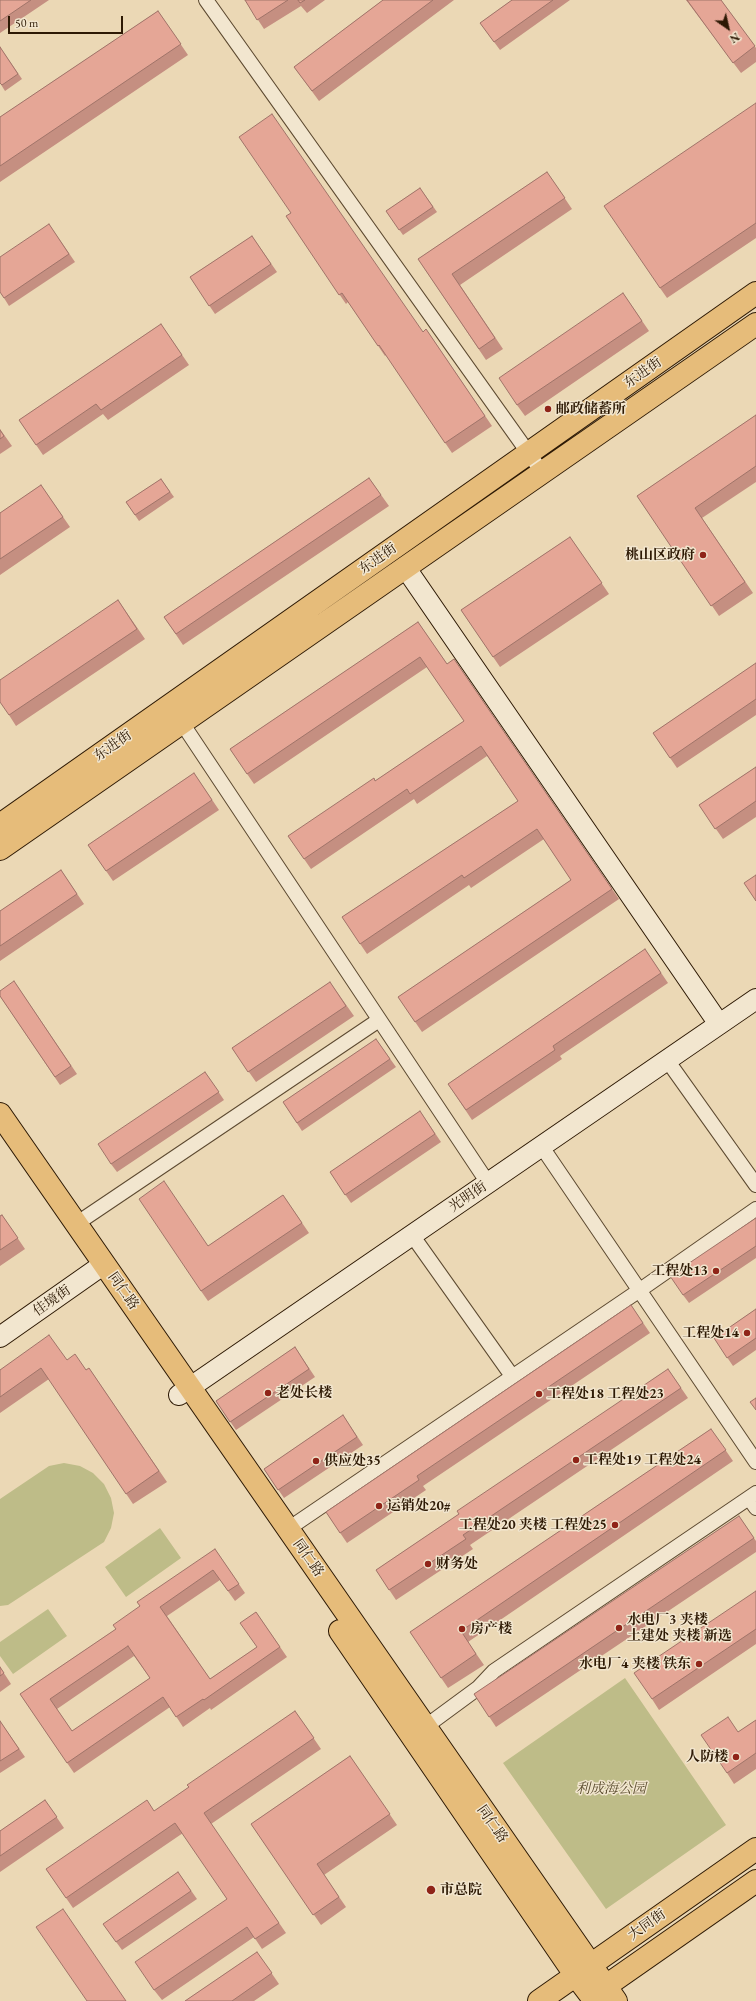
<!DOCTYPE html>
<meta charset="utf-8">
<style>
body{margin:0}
#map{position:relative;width:756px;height:2001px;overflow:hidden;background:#ebd8b5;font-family:"EB Garamond",serif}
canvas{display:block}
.north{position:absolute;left:708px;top:8px;width:40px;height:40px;-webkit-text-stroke:3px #f2e6cf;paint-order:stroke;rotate:146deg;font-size:11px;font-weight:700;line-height:16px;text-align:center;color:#2d1904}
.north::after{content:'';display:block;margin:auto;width:14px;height:18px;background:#2d1904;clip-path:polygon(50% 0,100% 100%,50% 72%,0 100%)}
.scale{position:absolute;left:8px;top:16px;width:115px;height:18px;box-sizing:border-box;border:2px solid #2d1904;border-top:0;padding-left:5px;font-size:12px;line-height:14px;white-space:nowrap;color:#2d1904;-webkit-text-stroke:3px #f2e6cf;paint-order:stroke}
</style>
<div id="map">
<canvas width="756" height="2001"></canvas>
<div class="north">N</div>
<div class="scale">50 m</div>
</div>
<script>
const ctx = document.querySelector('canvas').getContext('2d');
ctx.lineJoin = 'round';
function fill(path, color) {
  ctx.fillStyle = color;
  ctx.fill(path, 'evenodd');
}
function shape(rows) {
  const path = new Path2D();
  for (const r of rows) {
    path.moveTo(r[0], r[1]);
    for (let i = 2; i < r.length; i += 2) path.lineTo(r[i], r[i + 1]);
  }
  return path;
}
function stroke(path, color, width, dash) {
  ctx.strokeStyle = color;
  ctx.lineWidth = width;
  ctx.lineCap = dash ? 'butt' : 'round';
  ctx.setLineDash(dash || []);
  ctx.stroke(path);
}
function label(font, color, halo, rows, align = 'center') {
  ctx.font = font + ' "EB Garamond","Noto Serif SC",serif';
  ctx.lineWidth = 3;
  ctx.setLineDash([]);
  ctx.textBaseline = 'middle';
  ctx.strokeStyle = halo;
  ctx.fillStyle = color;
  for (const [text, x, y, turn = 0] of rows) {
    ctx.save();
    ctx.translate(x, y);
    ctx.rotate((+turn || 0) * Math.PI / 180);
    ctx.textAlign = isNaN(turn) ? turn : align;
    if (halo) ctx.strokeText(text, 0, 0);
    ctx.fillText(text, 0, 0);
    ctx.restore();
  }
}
fill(shape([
 [64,1463,80,1466,93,1473,104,1484,111,1498,114,1513,111,1528,104,1542,8,1605,0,1606,0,1499,49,1466],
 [160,1528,181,1558,126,1597,105,1567],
 [48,1609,67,1636,13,1674,0,1656,0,1642],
 [625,1678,726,1825,606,1909,503,1763]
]), '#bebc88');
const street = shape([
 [206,0,542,472],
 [182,723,488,1183],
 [667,1060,756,1185],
 [542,1147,756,1462],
 [76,1224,379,1020],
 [412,1235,512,1376],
 [749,1498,756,1508],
 [288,1529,640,1290,756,1209],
 [425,1727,478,1688,494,1671,756,1493]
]);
const secondary = shape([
 [405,567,719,1024],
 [0,1337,104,1264],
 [179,1395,756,999]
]);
const primary = shape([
 [0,825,756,293],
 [0,849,756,324],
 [0,1114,616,2001],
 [340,1631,576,1976,595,2001],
 [593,1995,756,1881],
 [539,2001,756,1849]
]);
stroke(street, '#5c4930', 16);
stroke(secondary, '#2d1904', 22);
stroke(primary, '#2d1904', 24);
stroke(street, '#f2e6cf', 14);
stroke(secondary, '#f2e6cf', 20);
stroke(primary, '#e6bc7a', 22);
fill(shape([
 [0,0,49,0,0,33],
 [245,0,325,0,307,13,301,6,264,29],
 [383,0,454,0,319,101,294,67],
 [512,0,570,0,500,50,480,23],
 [686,0,721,0,756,48,756,62,741,73],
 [158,11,188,55,0,182,0,117],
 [0,47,22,79,5,91,0,83],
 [756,103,756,238,667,298,660,288],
 [547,172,572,209,460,285,503,349,486,360,418,259],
 [420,188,437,212,403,235,386,211],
 [286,216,423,332,426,329,492,426,452,453,386,355,385,356,348,302,346,304],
 [49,224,75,262,9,306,4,298],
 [252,236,277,272,215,314,190,277],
 [623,293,649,331,525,416,517,405],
 [161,324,189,365,108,420,103,414,43,455,19,420],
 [756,415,756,482,702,518,753,593,719,616,637,496],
 [0,429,12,446,0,454],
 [369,478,389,506,183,645,164,617],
 [161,479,174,497,139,521,126,502],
 [41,485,70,527,0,575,0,513],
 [570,537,609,594,500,667,461,610],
 [118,600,145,639,16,726,9,715],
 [418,622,447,664,454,659,619,899,422,1032,398,997,571,880,544,839,471,888,469,885,367,954,342,917,518,801,487,756,417,804,414,799,311,869,288,836,375,781,464,721,427,667,254,784,230,749],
 [756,663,756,715,677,768,653,733],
 [756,767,756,817,723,839,699,805],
 [194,773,219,810,113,881,88,845],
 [61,870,84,904,0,961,0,911],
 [645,949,668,983,560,1056,562,1059,472,1120,448,1084],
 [14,981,77,1074,60,1085,0,996],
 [330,982,354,1016,256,1082,232,1048],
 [376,1039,396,1067,302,1131,283,1102],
 [205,1072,224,1100,117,1172,111,1164],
 [420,1111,441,1142,351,1203,330,1172],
 [283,1195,309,1233,208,1301,201,1291,208,1246],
 [2,1215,25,1249,0,1266,0,1216],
 [756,1218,756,1258,689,1303,683,1295],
 [631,1305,650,1333,423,1486,426,1490,347,1543,326,1512],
 [756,1309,756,1350,733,1366,714,1338],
 [295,1347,315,1377,236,1430,216,1401],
 [67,1360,86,1370,89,1368,167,1482,133,1504,49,1379,0,1413,0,1370],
 [668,1369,688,1398,470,1545,473,1549,396,1600,376,1570,459,1514],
 [343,1415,363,1445,284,1498,264,1469],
 [711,1429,733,1461,468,1642,484,1665,448,1688,410,1632],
 [739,1516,756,1541,756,1552,496,1727,474,1694],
 [215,1549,245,1593,235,1601,220,1580,167,1616,210,1679,257,1647,256,1612,287,1657,211,1710,210,1708,183,1727,170,1707,74,1773,20,1694,116,1629,140,1606],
 [134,1656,150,1678,72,1731,57,1709],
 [756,1591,756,1644,659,1710,652,1699],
 [0,1667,11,1684,0,1692],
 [295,1711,321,1749,211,1824,286,1933,262,1949,254,1937,162,2000,154,1990,227,1899,183,1833,73,1908,46,1869,155,1811,189,1787],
 [756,1720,756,1769,734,1784,727,1773,738,1732],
 [0,1721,25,1757,0,1773],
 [350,1756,397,1825,324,1875,346,1907,321,1925,251,1824],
 [45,1800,64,1828,0,1872,0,1831],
 [178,1872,197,1899,122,1950,103,1924],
 [257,1952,279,1984,254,2001,185,2001]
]), '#c58f81');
const building = shape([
 [0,0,31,0,0,21,0,0],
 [245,0,288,0,257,20,245,0],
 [298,0,305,0,300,3,298,0],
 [383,0,433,0,312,91,294,67,383,0],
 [512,0,553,0,494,42,480,23,512,0],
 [687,0,721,0,755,46,733,63,687,0],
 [158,11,181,44,0,166,0,117,158,11],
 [0,47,18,74,2,85,0,83,0,47],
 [756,103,756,223,660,288,604,206,756,103],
 [272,114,423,332,426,329,485,416,445,443,379,345,378,346,342,293,339,295,286,216,291,213,239,137,272,114],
 [547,172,565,198,452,274,495,338,479,349,418,259,547,172],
 [420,188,433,207,399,230,386,211,420,188],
 [49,224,69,254,4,298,0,292,0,257,49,224],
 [252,236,271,264,209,306,190,277,252,236],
 [623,293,642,321,517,405,499,378,623,293],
 [161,324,182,355,101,410,96,404,36,445,19,420,161,324],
 [756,415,756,466,695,508,745,582,711,606,637,496,756,415],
 [0,430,4,436,0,439,0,430],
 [369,478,381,495,176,634,164,617,369,478],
 [161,479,170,492,135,515,126,502,161,479],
 [41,485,63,517,0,559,0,513,41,485],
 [570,537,602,583,493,657,461,610,570,537],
 [118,600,137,629,9,715,0,702,0,680,118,600],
 [418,622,447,664,454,659,612,889,415,1022,398,997,571,880,537,829,464,878,462,875,360,944,342,917,518,801,481,746,410,794,407,789,304,859,288,836,374,778,375,781,464,721,420,657,247,774,230,749,418,622],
 [756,663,756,699,670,758,653,733,756,663],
 [756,767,756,801,715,829,699,805,756,767],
 [194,773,212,800,106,871,88,845,194,773],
 [61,870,77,894,0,946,0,911,61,870],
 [756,875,756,901,744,883,756,875],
 [645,949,661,973,553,1046,555,1050,466,1110,448,1084,645,949],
 [14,981,71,1066,55,1077,0,996,0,991,14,981],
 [330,982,346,1006,248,1072,232,1048,330,982],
 [376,1039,390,1059,297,1123,283,1102,376,1039],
 [205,1072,219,1092,111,1164,98,1144,205,1072],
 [420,1111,435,1134,345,1195,330,1172,420,1111],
 [164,1181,208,1246,283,1195,302,1223,201,1291,139,1199,164,1181],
 [2,1215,18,1238,0,1250,0,1216,2,1215],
 [756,1218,756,1246,683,1295,670,1276,756,1218],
 [631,1305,643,1323,417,1476,419,1480,340,1533,326,1512,631,1305],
 [756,1309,756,1338,727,1358,714,1338,756,1309],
 [49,1335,67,1360,75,1354,86,1370,89,1368,159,1471,126,1494,41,1368,0,1397,0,1370,49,1335],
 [295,1347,309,1369,230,1422,216,1401,295,1347],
 [668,1369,681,1388,463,1535,466,1539,389,1590,376,1570,459,1514,457,1511,668,1369],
 [756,1398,756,1410,750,1402,756,1398],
 [343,1415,357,1437,278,1490,264,1469,343,1415],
 [711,1429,726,1450,461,1631,476,1654,441,1678,410,1632,711,1429],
 [739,1516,754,1538,489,1717,474,1694,739,1516],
 [215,1549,239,1584,228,1591,213,1570,160,1607,210,1679,257,1647,240,1623,256,1612,280,1647,204,1700,203,1699,176,1717,163,1697,67,1763,20,1694,116,1629,113,1625,140,1606,137,1602,215,1549],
 [128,1646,150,1678,72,1731,50,1699,128,1646],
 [756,1591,756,1629,652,1699,634,1673,756,1591],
 [0,1667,4,1673,0,1676,0,1667],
 [295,1711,314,1738,204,1813,279,1923,255,1939,247,1927,154,1990,135,1962,227,1899,175,1823,66,1898,46,1869,147,1800,154,1811,189,1787,187,1785,295,1711],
 [728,1717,738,1732,756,1720,756,1753,727,1773,701,1735,728,1717],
 [0,1721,19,1749,0,1761,0,1721],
 [350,1756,390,1814,317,1864,339,1897,313,1915,251,1824,350,1756],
 [45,1800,57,1817,0,1856,0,1831,45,1800],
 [178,1872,191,1891,116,1942,103,1924,178,1872],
 [63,1909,126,2001,87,2001,36,1927,63,1909],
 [257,1952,272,1973,232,2001,185,2001,257,1952]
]);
fill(building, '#e5a696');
stroke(building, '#a07469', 1);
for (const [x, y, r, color] of [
 [548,409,4,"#8f2418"],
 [703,555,4,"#8f2418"],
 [716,1271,4,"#8f2418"],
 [747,1333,4,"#8f2418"],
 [268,1393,4,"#8f2418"],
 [539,1394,4,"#8f2418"],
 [576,1460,4,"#8f2418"],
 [316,1461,4,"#8f2418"],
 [379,1506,4,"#8f2418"],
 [615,1525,4,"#8f2418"],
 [428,1564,4,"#8f2418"],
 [619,1628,4,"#8f2418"],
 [462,1629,4,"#8f2418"],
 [699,1664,4,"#8f2418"],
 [736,1757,4,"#8f2418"],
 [431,1890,5,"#8f2418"]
]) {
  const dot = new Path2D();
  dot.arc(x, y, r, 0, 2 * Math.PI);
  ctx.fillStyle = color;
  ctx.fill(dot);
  stroke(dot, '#f2e6cf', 1.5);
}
label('14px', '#2d1904', '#f2e6cf', [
 ["东进街",643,373,-35],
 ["东进街",378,559,-35],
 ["东进街",113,746,-35],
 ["光明街",468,1197,-34],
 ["同仁路",123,1291,55],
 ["佳境街",52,1301,-35],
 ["同仁路",308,1558,55],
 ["同仁路",492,1824,55],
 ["大同街",647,1925,-35]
]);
label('bold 14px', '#2d1904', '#f2e6cf', [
 ["邮政储蓄所",556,409],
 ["桃山区政府",695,555,"right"],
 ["工程处13",708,1271,"right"],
 ["工程处14",739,1333,"right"],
 ["老处长楼",276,1393],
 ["工程处18 工程处23",547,1394],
 ["工程处19 工程处24",584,1460],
 ["供应处35",324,1461],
 ["运销处20#",387,1506],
 ["工程处20 夹楼 工程处25",607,1525,"right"],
 ["财务处",436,1564],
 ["水电厂3 夹楼",627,1620],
 ["土建处 夹楼 新选",627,1636],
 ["房产楼",470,1629],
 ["水电厂4 夹楼 铁东",691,1664,"right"],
 ["人防楼",728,1757,"right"],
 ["市总院",440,1890]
], 'left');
label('italic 14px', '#584a2c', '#f2e6cf', [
 ["利成海公园",611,1789]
]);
</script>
